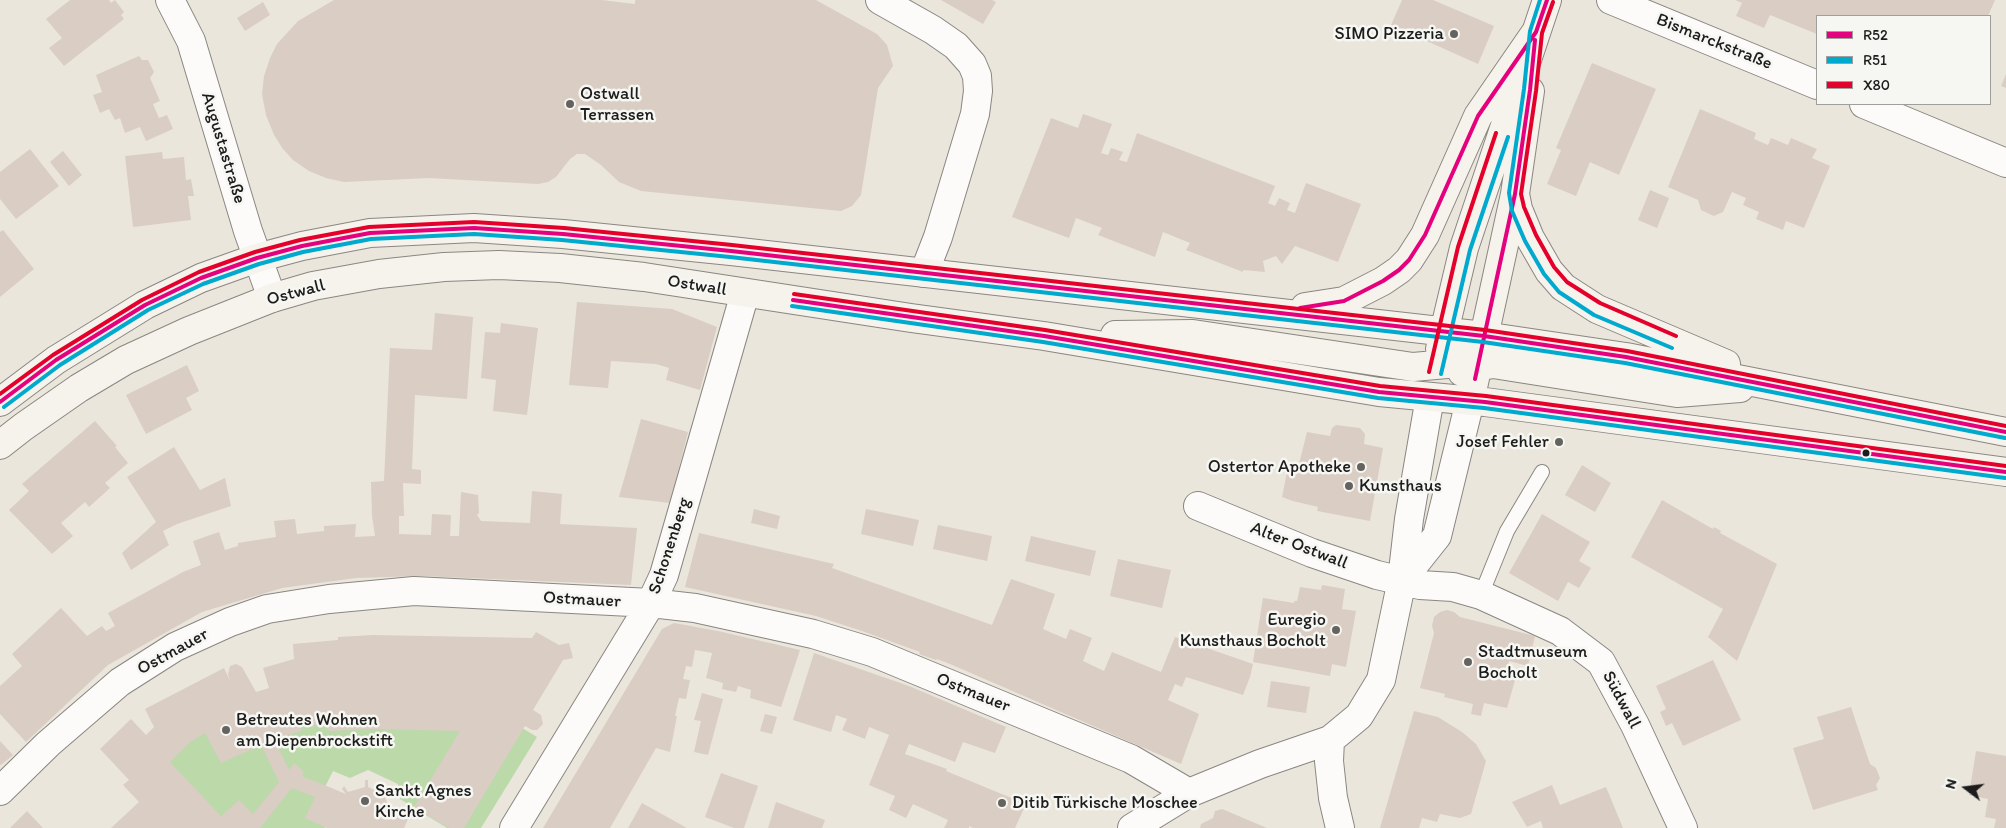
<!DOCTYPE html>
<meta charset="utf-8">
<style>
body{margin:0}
#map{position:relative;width:2006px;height:828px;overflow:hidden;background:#eae6dc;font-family:Itim,sans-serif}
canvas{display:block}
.legend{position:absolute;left:1816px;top:15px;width:175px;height:90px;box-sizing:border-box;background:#f6f6f2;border:1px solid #9f9f9c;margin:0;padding:6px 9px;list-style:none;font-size:15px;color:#1c1c1c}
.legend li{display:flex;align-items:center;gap:10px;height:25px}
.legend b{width:25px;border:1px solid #9f9f9c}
.north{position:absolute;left:1941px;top:763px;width:50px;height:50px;-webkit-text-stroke:4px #f6f6f2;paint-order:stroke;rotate:285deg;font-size:14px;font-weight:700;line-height:20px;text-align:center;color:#1c1c1c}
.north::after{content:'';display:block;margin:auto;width:18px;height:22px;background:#1c1c1c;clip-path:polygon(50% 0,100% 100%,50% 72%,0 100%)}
</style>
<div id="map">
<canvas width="2006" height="828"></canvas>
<ul class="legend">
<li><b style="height:6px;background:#e5007d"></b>R52</li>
<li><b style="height:6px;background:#00a9ce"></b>R51</li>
<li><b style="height:6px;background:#e4002b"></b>X80</li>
</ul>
<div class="north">N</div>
</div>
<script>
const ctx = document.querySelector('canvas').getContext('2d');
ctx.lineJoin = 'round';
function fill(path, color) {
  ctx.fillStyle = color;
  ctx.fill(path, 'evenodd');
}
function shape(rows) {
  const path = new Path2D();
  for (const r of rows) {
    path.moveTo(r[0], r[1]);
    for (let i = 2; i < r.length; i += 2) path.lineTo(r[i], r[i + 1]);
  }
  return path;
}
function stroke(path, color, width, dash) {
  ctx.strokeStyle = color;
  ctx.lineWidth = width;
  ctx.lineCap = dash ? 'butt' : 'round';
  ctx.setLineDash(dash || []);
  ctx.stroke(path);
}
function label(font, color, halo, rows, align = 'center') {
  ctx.font = font + ' Itim,sans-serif';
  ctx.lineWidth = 5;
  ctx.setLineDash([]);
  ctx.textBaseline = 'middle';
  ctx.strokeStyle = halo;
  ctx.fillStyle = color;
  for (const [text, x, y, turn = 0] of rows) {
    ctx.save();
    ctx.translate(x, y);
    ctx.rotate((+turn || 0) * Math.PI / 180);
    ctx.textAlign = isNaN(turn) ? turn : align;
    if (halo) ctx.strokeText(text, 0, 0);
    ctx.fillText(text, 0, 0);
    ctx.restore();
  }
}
fill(shape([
 [246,699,519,726,537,737,481,828,447,828,400,799,398,784,368,770,350,778,333,771,322,793,339,800,325,828,156,828,142,774]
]), '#bcd9a9');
fill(shape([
 [70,0,109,0,111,3,115,0,124,12,121,15,124,19,64,66,49,48,62,38,46,19],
 [334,0,602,0,635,4,635,0,816,0,877,34,887,45,893,66,878,88,861,195,852,206,841,211,641,191,619,182,601,165,585,154,577,154,570,159,556,177,548,182,538,184,429,178,344,182,326,178,309,171,293,160,283,149,274,135,266,115,262,94,264,76,270,58,277,44,298,21],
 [941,0,992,0,996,2,983,24],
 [1402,0,1433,0,1494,26,1478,64,1391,25],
 [1735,0,1995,0,1988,16,1817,16,1817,34,1770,15,1764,28,1736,16,1742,3],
 [263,2,270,15,245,31,237,18],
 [139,56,142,60,148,60,154,72,150,78,160,101,153,104,159,118,167,115,173,129,146,141,140,127,125,133,120,118,115,120,109,109,100,113,93,95,102,92,96,75],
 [1592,63,1656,89,1619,175,1590,162,1576,196,1547,184,1561,150,1556,148],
 [2006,74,2006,88,2001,86],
 [1700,109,1756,133,1754,139,1768,145,1771,138,1788,145,1791,138,1817,149,1812,158,1830,166,1804,228,1786,221,1783,230,1756,219,1759,212,1743,205,1746,198,1732,192,1723,212,1714,216,1701,210,1698,200,1668,187],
 [1083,114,1112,124,1101,153,1108,155,1111,148,1123,152,1119,160,1127,162,1137,133,1275,186,1268,203,1275,206,1279,198,1290,203,1287,210,1295,213,1306,183,1361,204,1338,262,1295,246,1282,264,1276,256,1263,261,1265,272,1243,270,1243,272,1186,250,1190,243,1163,232,1155,257,1098,235,1102,228,1076,218,1069,238,1012,217,1051,118,1078,128],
 [30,149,59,186,16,219,0,199,0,172],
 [63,151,82,175,69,186,50,162],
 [162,152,163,159,184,157,186,180,191,179,194,196,188,196,191,220,133,227,125,156],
 [1650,190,1669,198,1657,228,1638,220],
 [3,230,34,269,0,297,0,232],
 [577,302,672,309,717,327,700,390,666,380,669,368,656,364,611,361,608,388,569,385],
 [435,313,473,317,467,399,415,395,412,469,421,470,421,484,403,483,404,516,399,516,399,534,431,535,432,514,451,515,450,536,459,536,461,492,478,495,479,513,477,515,481,521,530,523,532,491,562,494,560,524,637,528,631,585,422,576,356,578,282,588,202,612,108,665,26,742,0,714,0,686,22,666,12,654,61,608,87,636,102,626,106,631,115,626,108,613,183,572,201,565,193,541,219,532,225,550,238,546,238,543,276,537,274,521,295,519,297,534,324,531,324,526,356,524,355,537,375,536,372,516,371,482,384,481,390,348,432,350],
 [501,323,538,328,527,415,493,411,496,380,481,378,485,332,500,333],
 [187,365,199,391,186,398,192,410,146,434,126,395],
 [641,419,688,432,670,503,619,497],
 [95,421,117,446,115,447,128,463,105,483,110,488,89,507,85,502,61,523,73,536,52,554,9,510,29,491,22,484],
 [1336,425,1360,428,1365,434,1364,444,1383,448,1370,521,1317,511,1318,507,1293,501,1282,497,1288,467,1298,468,1307,432,1330,436,1332,428],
 [174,447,200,490,225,478,231,506,177,524,163,531,169,545,131,570,122,553,156,522,127,477],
 [1582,465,1611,483,1595,512,1565,495],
 [1662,500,1713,529,1714,527,1721,531,1720,533,1777,564,1737,661,1708,637,1723,609,1631,557],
 [754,509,780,516,777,529,751,523],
 [866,509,919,520,913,546,861,534],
 [1542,514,1590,542,1579,561,1591,568,1579,588,1568,582,1558,601,1509,573],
 [938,525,992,536,987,561,933,549],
 [699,533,834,564,832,568,992,625,1011,579,1055,594,1043,629,1066,639,1070,629,1092,638,1083,661,1104,671,1112,652,1161,672,1175,637,1253,664,1250,677,1243,695,1186,677,1182,687,1175,684,1168,700,1199,714,1181,764,950,664,937,659,936,660,919,654,920,652,862,631,816,616,685,587],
 [1031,536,1096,551,1090,576,1025,561],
 [1118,559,1171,570,1162,608,1110,596],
 [1322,585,1345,589,1342,609,1356,611,1346,667,1332,664,1330,676,1253,662,1263,598,1294,603,1294,601,1297,601,1300,587,1321,590],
 [1447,610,1454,612,1460,617,1535,636,1528,666,1509,661,1506,674,1516,677,1507,708,1484,703,1481,716,1471,714,1473,704,1444,697,1445,694,1420,688,1434,633,1432,626,1434,617,1440,612],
 [674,623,718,631,800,650,781,707,750,698,751,690,738,686,736,692,722,689,723,683,706,678,712,653,695,650,692,667,686,666,683,679,690,680,686,699,679,698,675,716,677,716,670,752,656,748,610,828,543,828,662,629],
 [536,632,559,645,569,643,573,658,563,660,533,710,541,715,543,724,537,730,532,730,525,726,464,828,449,828,414,807,460,731,372,729,328,731,327,724,314,725,314,728,313,728,310,721,300,724,302,731,274,739,289,770,294,763,304,772,302,776,346,794,342,789,344,786,348,792,365,787,365,780,368,780,368,787,383,794,388,789,390,792,385,796,390,812,408,819,404,828,327,828,305,818,315,797,292,788,260,828,111,828,139,802,123,785,129,780,100,749,131,719,146,735,154,727,145,709,224,668,230,681,228,674,230,666,236,664,242,667,256,692,269,688,263,668,294,659,293,644,338,640,338,637,373,635,532,638],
 [205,733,221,763,261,745,279,782,253,814,239,800,221,816,170,762,190,742],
 [814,653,909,686,1006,727,995,753,963,742,955,762,909,744,905,754,947,769,946,771,1026,804,1015,828,973,828,969,826,969,828,944,828,948,820,913,804,906,818,889,810,895,796,869,785,889,735,869,727,865,739,842,730,847,719,836,715,831,732,793,720],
 [1713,660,1741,720,1683,746,1672,723,1666,726,1660,712,1666,709,1656,686],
 [1271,681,1310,687,1306,713,1267,707],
 [702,693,723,699,708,755,694,752,701,721,694,720],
 [1851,707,1870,764,1876,768,1880,778,1876,785,1878,790,1813,810,1793,748,1824,739,1817,717],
 [1414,711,1438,717,1462,732,1476,744,1486,761,1471,814,1460,818,1440,814,1437,822,1422,818,1419,828,1380,828],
 [765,714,777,717,772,734,760,731],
 [0,741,13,755,1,765,0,764],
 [1976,751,2006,756,2006,828,1994,828,1996,819,1985,817,1988,799,1969,795],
 [721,773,758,786,744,828,734,828,705,817],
 [1552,785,1560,805,1606,787,1623,828,1543,828,1541,821,1527,827,1512,802],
 [776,802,825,820,822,828,768,828],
 [642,803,687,828,628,828],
 [1222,809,1267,828,1200,828,1201,824,1213,818,1215,811],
 [27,811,43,828,10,828]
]), '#dacdc4');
const lane = shape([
 [1481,595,1507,531,1542,472]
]);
const street = shape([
 [170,0,191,41,248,231,272,298],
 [880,0,933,30,956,46,972,64,977,76,978,91,975,114,938,237,924,273],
 [1611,0,1817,85],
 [1864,104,2006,163],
 [1198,506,1312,553,1377,575,1420,585,1453,587,1481,595,1560,631,1601,662,1635,725,1683,828],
 [1402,580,1437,536,1470,401],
 [1330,740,1329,761,1333,798,1340,828],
 [0,791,48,744,120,682,175,647,230,622,267,609,329,599,414,591,651,603,695,608,813,634,872,652,1131,759,1189,793],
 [514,828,651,603,664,575,745,293],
 [1132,828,1189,793,1260,764,1330,740,1359,716,1381,680,1402,580,1409,519,1430,397]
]);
const secondary = shape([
 [1515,194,1518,209,1530,238,1549,271,1563,287,1597,309,1726,364],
 [1305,307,1344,301,1383,281,1399,270,1409,260,1425,235,1478,116,1536,32],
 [1115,335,1193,334,1413,367,1447,364,1465,356,1484,336],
 [1440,349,1464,248,1547,0],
 [1462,372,1470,368,1493,364,1677,393,1740,388],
 [1470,401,1515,194,1530,91],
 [0,402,56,360,145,305,201,278,257,258,302,246,370,233,474,228,563,234,731,251,1484,336,1626,357,2006,432],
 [0,445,23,427,79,388,126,360,189,331,272,298,313,286,379,274,444,267,499,265,560,268,644,277,911,318,1044,336,1379,392,1485,402,2006,472]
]);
stroke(lane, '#8a8782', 16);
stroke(street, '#8a8782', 30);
stroke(secondary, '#8a8782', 30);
stroke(lane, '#fcfbfa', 14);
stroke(street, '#fcfbfa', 28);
stroke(secondary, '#f6f2ec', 28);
stroke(shape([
 [793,300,1044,336,1379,392,1485,402,2006,472],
 [1300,308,1344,301,1383,281,1399,270,1409,260,1425,235,1478,116,1536,32,1547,0],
 [1475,379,1515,194,1530,90,1535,40],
 [0,402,56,360,145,305,201,278,257,258,302,246,370,233,474,228,563,234,731,251,1484,336,1626,357,2006,432]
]), '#e5007d', 4);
stroke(shape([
 [1540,0,1530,31,1524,89,1509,193,1512,211,1525,241,1544,274,1559,292,1594,315,1672,348],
 [792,306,1043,342,1378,398,1484,408,2005,478],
 [1441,374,1470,250,1508,137],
 [4,407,60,365,148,310,203,284,259,264,303,252,371,239,474,234,562,240,730,257,1483,342,1625,363,2005,438]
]), '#00a9ce', 4);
stroke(shape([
 [1553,2,1542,33,1536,91,1521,194,1524,207,1536,235,1554,267,1567,282,1600,303,1676,336],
 [794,294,1045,330,1380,386,1486,396,2006,466],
 [1429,372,1458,247,1496,133],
 [0,394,53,355,142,300,199,272,255,252,300,240,369,227,474,222,564,228,732,245,1485,330,1627,351,2006,426]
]), '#e4002b', 4);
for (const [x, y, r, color] of [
 [1454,34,5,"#64635f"],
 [570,104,5,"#64635f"],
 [1559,442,5,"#64635f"],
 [1866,453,4.5,"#1c1c1c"],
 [1361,467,5,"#64635f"],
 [1349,486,5,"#64635f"],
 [1336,630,5,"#64635f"],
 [1468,662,5,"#64635f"],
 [226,730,5,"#64635f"],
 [365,801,5,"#64635f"],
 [1002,803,5,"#64635f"]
]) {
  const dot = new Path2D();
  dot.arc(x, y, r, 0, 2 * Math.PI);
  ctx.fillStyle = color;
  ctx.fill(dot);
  stroke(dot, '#f6f6f2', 2);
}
label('18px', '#1c1c1c', '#f6f6f2', [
 ["SIMO Pizzeria",1444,34,"right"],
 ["Ostwall",580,94],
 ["Terrassen",580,115],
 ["Josef Fehler",1549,442,"right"],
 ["Ostertor Apotheke",1351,467,"right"],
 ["Kunsthaus",1359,486],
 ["Euregio",1326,620,"right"],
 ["Kunsthaus Bocholt",1326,641,"right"],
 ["Stadtmuseum",1478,652],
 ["Bocholt",1478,673],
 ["Betreutes Wohnen",236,720],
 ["am Diepenbrockstift",236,741],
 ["Sankt Agnes",375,791],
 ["Kirche",375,812],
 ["Ditib Türkische Moschee",1012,803]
], 'left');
label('18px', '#1c1c1c', '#f6f6f2', [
 ["Bismarckstraße",1714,42,22],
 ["Augustastraße",223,148,73],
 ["Ostwall",697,286,9],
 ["Ostwall",296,293,-15],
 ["Schonenberg",670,546,-72],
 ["Alter Ostwall",1299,546,21],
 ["Ostmauer",582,600,3],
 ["Ostmauer",173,652,-29],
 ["Ostmauer",973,693,22],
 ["Südwall",1621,700,62]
]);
</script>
